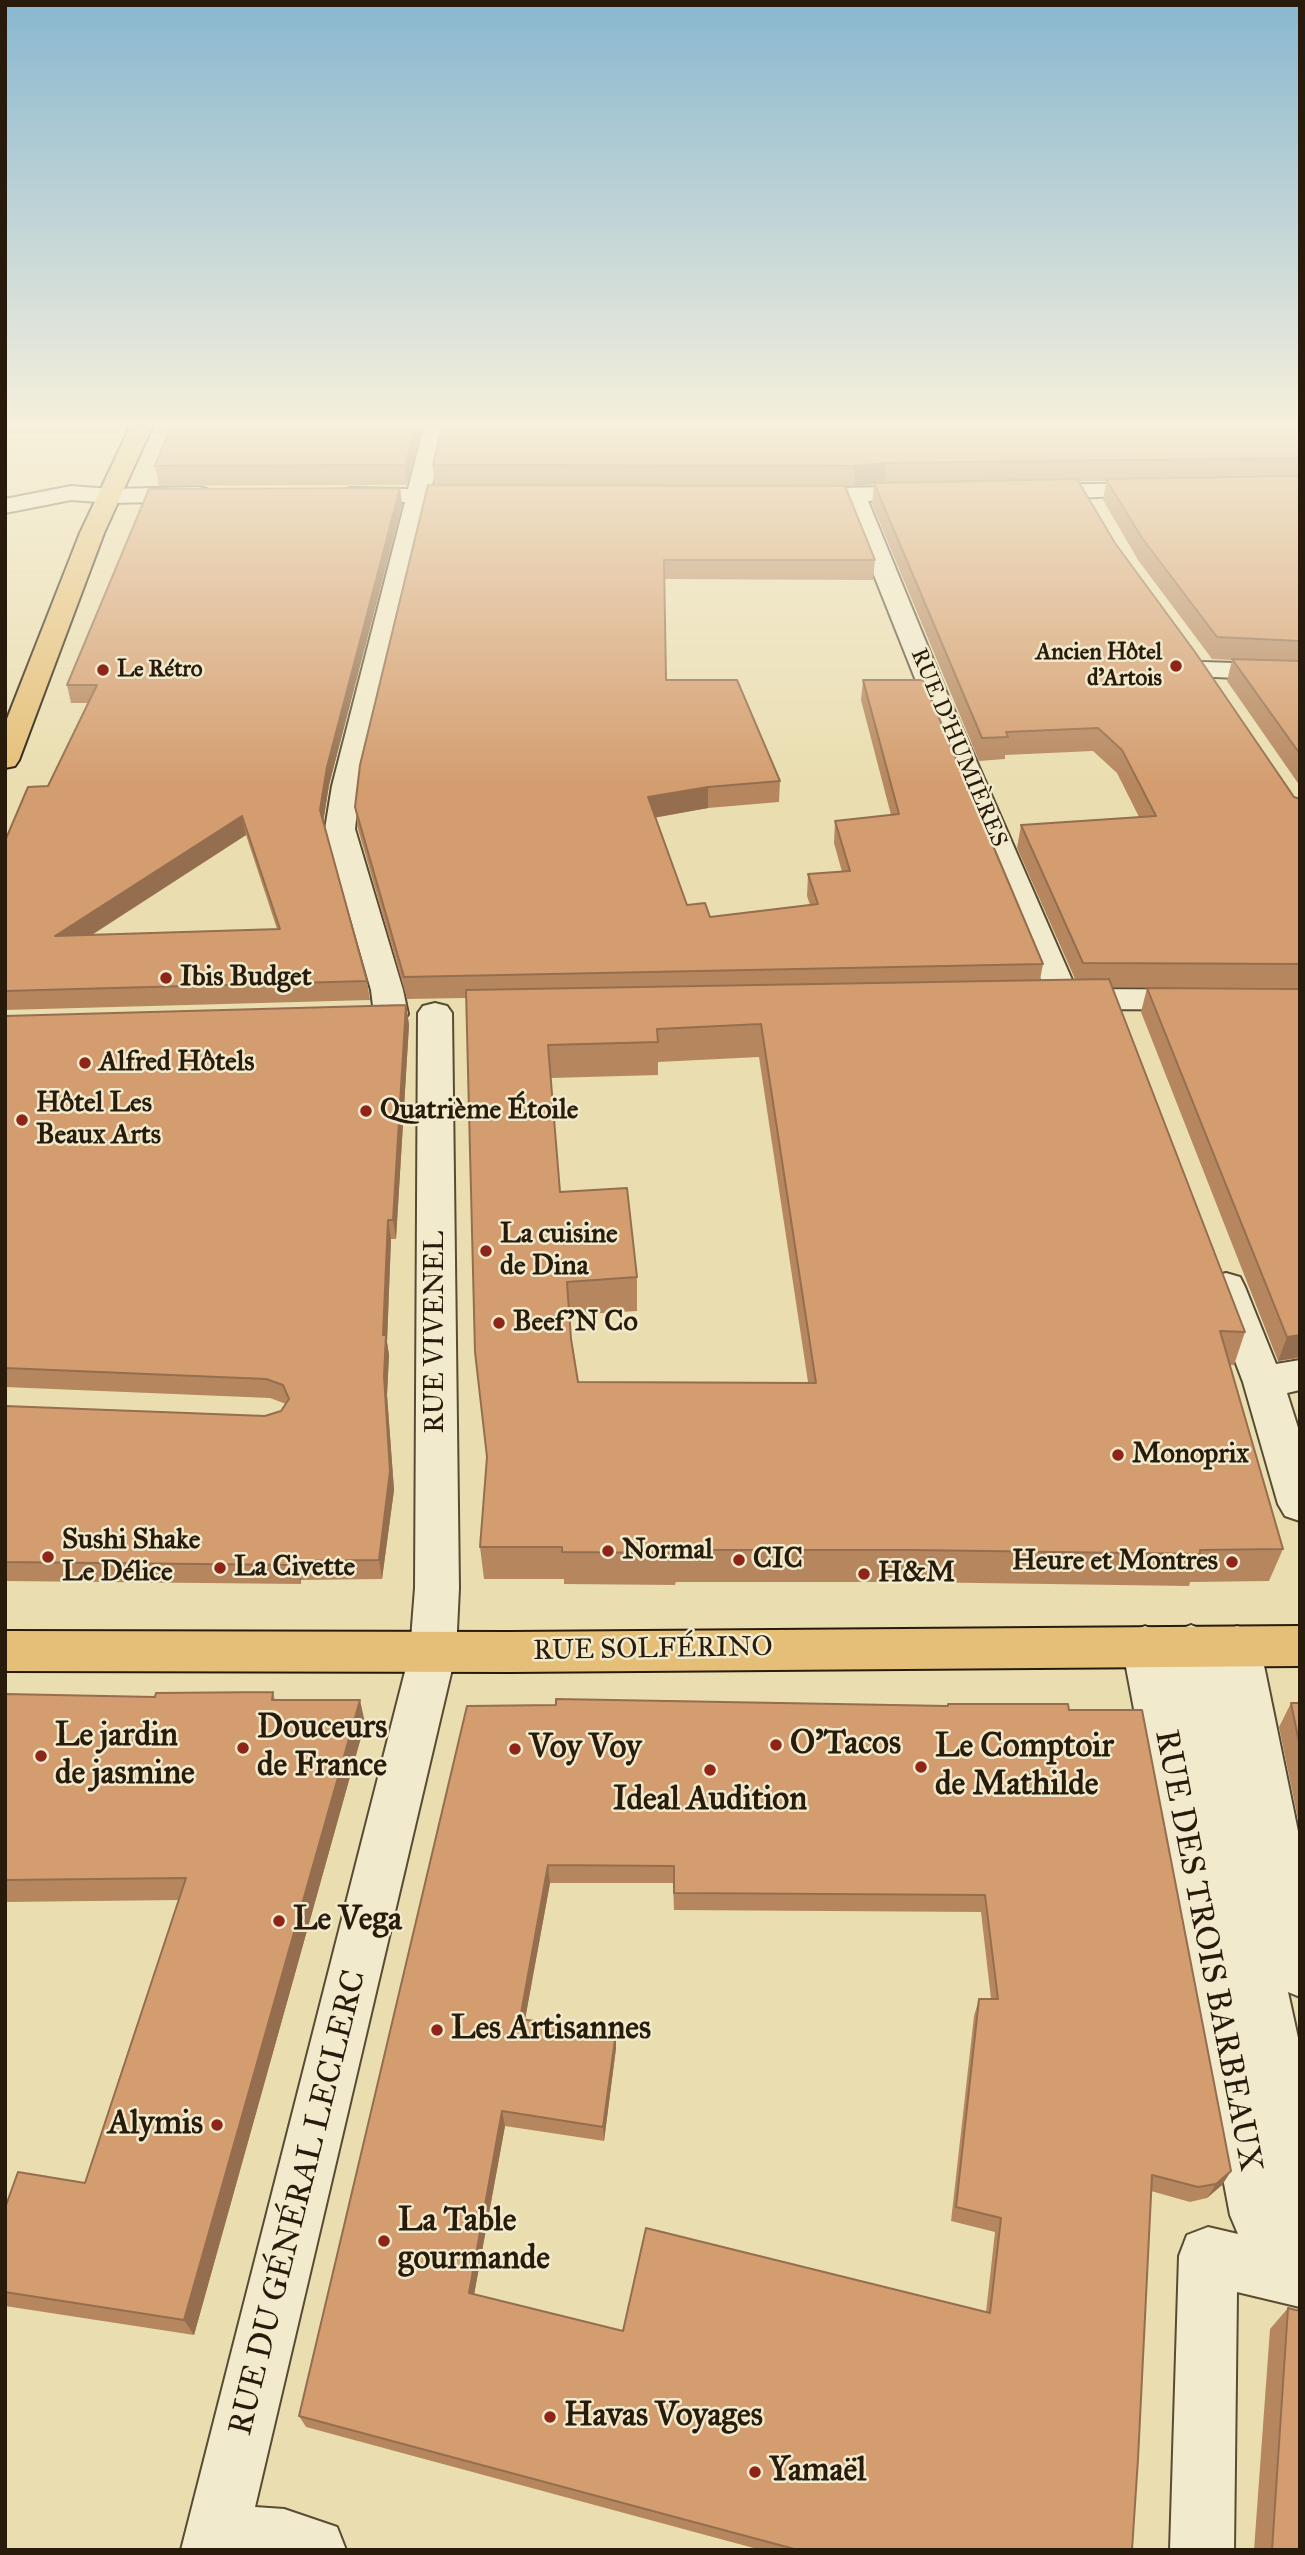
<!DOCTYPE html>
<meta charset="utf-8">
<style>
body{margin:0}
#map{position:relative;width:1305px;height:2555px;overflow:hidden;background:#eadeb1;font-family:"IM FELL Great Primer",serif}
canvas{display:block}
.frame{position:absolute;inset:0;border:7px solid #281b0b;pointer-events:none}
</style>
<div id="map">
<canvas width="1305" height="2555"></canvas>
<div class="frame"></div>
</div>
<script>
const ctx = document.querySelector('canvas').getContext('2d');
ctx.lineJoin = 'round';
function shape(rows) {
  const path = new Path2D();
  for (const r of rows) {
    path.moveTo(r[0], r[1]);
    for (let i = 2; i < r.length; i += 2) path.lineTo(r[i], r[i + 1]);
  }
  return path;
}
function stroke(path, color, width, dash) {
  ctx.strokeStyle = color;
  ctx.lineWidth = width;
  ctx.lineCap = dash ? 'butt' : 'round';
  ctx.setLineDash(dash || []);
  ctx.stroke(path);
}
function fill(path, color) {
  ctx.fillStyle = color;
  ctx.fill(path, 'evenodd');
}
function label(font, color, halo, rows, align = 'center') {
  ctx.font = font + ' "IM FELL Great Primer",serif';
  ctx.lineWidth = 5;
  ctx.setLineDash([]);
  ctx.textBaseline = 'middle';
  ctx.strokeStyle = halo;
  ctx.fillStyle = color;
  for (const [text, x, y, turn = 0] of rows) {
    ctx.save();
    ctx.translate(x, y);
    ctx.rotate((+turn || 0) * Math.PI / 180);
    ctx.textAlign = isNaN(turn) ? turn : align;
    if (halo) ctx.strokeText(text, 0, 0);
    ctx.fillText(text, 0, 0);
    ctx.restore();
  }
}
const minor = shape([
 [424,427,446,427,431,489,479,489,487,491,490,496,487,501,479,503,428,502,360,786,355,829,403,990,408,1014,403,1021,391,1024,379,1021,374,1014,371,990,325,829,332,786,405,502,350,502,342,500,339,495,342,490,350,488,408,489,424,427],
 [1158,483,1166,485,1169,490,1166,495,1032,499,1024,497,1021,492,1024,487,1032,485,1158,483],
 [71,486,111,489,199,487,207,489,210,494,207,499,199,501,111,503,71,500,5,513,5,499,71,486],
 [923,486,931,488,934,493,931,498,868,501,948,696,1076,989,1300,990,1300,1010,1064,1009,1052,1006,922,696,845,502,798,503,790,501,787,496,790,491,798,489,923,486],
 [1203,662,1300,665,1300,681,1194,676,1190,670,1194,664,1203,662],
 [435,1003,447,1006,452,1013,459,1588,456,1652,255,2507,284,2509,337,2527,346,2550,181,2550,410,1652,415,1588,418,1013,423,1006,435,1003],
 [1226,1273,1240,1277,1245,1287,1276,1364,1300,1360,1300,1390,1287,1393,1300,1434,1300,1521,1285,1516,1278,1504,1243,1382,1207,1287,1212,1277,1226,1273],
 [1191,1625,1207,1631,1214,1646,1221,1632,1237,1626,1253,1632,1260,1646,1300,1841,1300,1997,1288,1992,1300,2047,1300,2307,1237,2292,1234,2550,1170,2550,1179,2256,1187,2235,1208,2227,1238,2234,1230,2215,1122,1646,1129,1632,1145,1626,1161,1632,1172,1663,1168,1645,1175,1631,1191,1625]
]);
const major = shape([
 [130,427,152,427,104,533,19,760,15,766,5,768,5,724,80,533,130,427],
 [1300,1626,1300,1666,510,1672,5,1671,5,1631,510,1632,1300,1626]
]);
stroke(minor, '#584c34', 4);
stroke(major, '#281b0b', 4);
fill(minor, '#f1eacc');
fill(major, '#e5bf78');
fill(shape([
 [423,427,407,485,159,486,155,466],
 [1300,427,1300,786,1227,681,1232,660,1212,659,1138,560,1103,500,1106,481,1078,481,1115,543,1294,797,1300,799,1300,988,1112,987,1245,1332,1234,1365,1230,1365,1283,1549,1269,1581,1190,1582,1189,1586,908,1582,676,1582,675,1585,564,1584,564,1579,484,1579,480,1547,487,1459,466,998,407,999,358,829,355,807,428,485,875,560,873,580,664,579,666,680,780,781,779,802,708,808,655,817,687,905,710,917,810,905,807,896,808,874,842,872,834,843,835,821,891,815,861,700,863,680,1043,964,1040,980,1075,979,1017,848,1021,825,1139,817,1117,773,1093,751,1005,755,1005,759,979,761,872,504,874,484,854,486,434,485,433,465],
 [759,1057,808,1382,578,1382,571,1339,569,1315,637,1311,637,1277,560,1192,551,1078,658,1075,658,1062],
 [400,488,402,505,329,785,323,823,367,981,370,1000,5,1010,5,841,48,786,89,703,71,703,67,685],
 [246,835,277,929,92,935],
 [1147,988,1300,989,1300,1358,1278,1361,1141,1012],
 [406,1005,409,1025,396,1239,391,1239,387,1342,389,1355,387,1395,394,1490,382,1579,301,1580,301,1584,5,1581,5,1406,265,1416,281,1411,286,1404,270,1398,5,1387,5,1016],
 [273,1692,275,1700,365,1723,194,2335,5,2306,5,2208,85,2183,179,1900,5,1902,5,1694,155,1697],
 [1291,1703,1300,1703,1300,1829,1279,1727],
 [948,1704,1069,1710,1231,2171,1222,2185,1207,2198,1190,2202,1151,2191,1132,2550,761,2550,306,2427,299,2416,467,1706,947,1706],
 [550,1883,673,1883,674,1910,981,1912,991,1999,979,1999,974,2016,951,2221,995,2232,986,2312,623,2331,474,2294,505,2126,604,2141,616,2048,525,2020],
 [1288,2308,1300,2550,1254,2550,1270,2329]
]), '#b6875f');
fill(shape([
 [416,427,423,427,407,485,405,465],
 [886,463,884,483,854,486,855,466],
 [400,488,402,505,329,785,322,829,320,810,327,767],
 [708,787,708,808,648,819,648,797],
 [242,816,246,835,60,955,55,936],
 [406,1005,409,1025,396,1239,393,1220],
 [388,1220,391,1239,387,1342,389,1355,387,1395,394,1490,382,1579,379,1560,384,1376,383,1335],
 [1300,1335,1300,1357,1278,1361,1287,1337],
 [297,1561,301,1580,301,1584,296,1565],
 [360,1700,365,1723,194,2335,184,2320],
 [548,1865,550,1883,522,2035,520,2019],
 [616,2032,616,2048,604,2141,603,2127],
 [502,2111,505,2126,472,2306,469,2293],
 [1231,2171,1222,2185,1207,2198,1216,2184]
]), '#946e4e');
const building = shape([
 [171,427,416,427,405,465,155,466,171,427],
 [442,427,1300,427,1300,458,886,463,855,466,433,465,442,427],
 [1300,476,1300,641,1217,637,1142,538,1106,479,1300,476],
 [1077,479,1115,543,1195,652,1294,797,1300,799,1300,964,1083,963,1021,825,1156,816,1122,750,1098,728,1006,732,1008,737,982,738,874,483,1077,479],
 [428,485,845,486,875,560,664,560,666,680,737,680,780,781,708,787,648,797,687,905,705,903,710,917,818,904,808,874,850,871,835,821,899,814,863,680,923,680,1043,964,404,977,355,807,360,765,428,485],
 [400,488,327,767,320,810,367,981,5,991,5,841,28,787,48,786,97,685,67,685,149,489,400,488],
 [242,816,280,929,55,936,242,816],
 [1232,659,1300,661,1300,754,1232,659],
 [1109,979,1245,1332,1220,1331,1283,1549,1200,1550,1200,1554,914,1550,676,1550,676,1553,562,1552,562,1547,480,1547,487,1457,475,1352,466,990,1109,979],
 [761,1024,816,1383,578,1382,571,1339,567,1282,637,1277,627,1188,560,1192,548,1045,658,1042,657,1029,761,1024],
 [1147,988,1300,989,1300,1335,1287,1337,1147,988],
 [406,1005,393,1220,388,1220,383,1335,386,1335,384,1376,390,1471,379,1560,297,1561,296,1565,5,1562,5,1406,265,1416,281,1411,289,1399,283,1385,266,1379,5,1368,5,1016,406,1005],
 [273,1692,272,1700,360,1700,184,2320,5,2292,5,2208,18,2172,85,2183,186,1878,5,1880,5,1694,155,1697,156,1693,273,1692],
 [556,1699,948,1706,948,1704,1068,1704,1069,1710,1142,1710,1231,2171,1216,2184,1198,2187,1152,2175,1138,2459,1132,2550,798,2550,299,2416,467,1706,556,1705,556,1699],
 [548,1865,674,1866,674,1893,985,1895,998,1999,979,1999,956,2207,1001,2218,990,2313,646,2228,623,2331,469,2293,502,2111,603,2127,616,2032,520,2019,548,1865],
 [1291,1703,1300,1703,1300,1747,1291,1703],
 [1288,2308,1300,2311,1300,2550,1272,2550,1288,2308]
]);
fill(building, '#d49d6f');
stroke(building, '#946e4e', 2);
const sky = ctx.createLinearGradient(0, 0, 0, 784);
sky.addColorStop(0, '#88b7d0');
sky.addColorStop(0.54, '#f6f0dc');
sky.addColorStop(1, '#f6f0dc00');
ctx.fillStyle = sky;
ctx.fillRect(0, 0, 1305, 784);
for (const [x, y, r, color] of [
 [1176,666,7,"#8f2418"],
 [103,670,7,"#8f2418"],
 [166,978,7,"#8f2418"],
 [85,1063,7,"#8f2418"],
 [366,1111,7,"#8f2418"],
 [22,1120,7,"#8f2418"],
 [486,1251,7,"#8f2418"],
 [499,1323,7,"#8f2418"],
 [1118,1455,7,"#8f2418"],
 [608,1551,7,"#8f2418"],
 [48,1557,7,"#8f2418"],
 [739,1560,7,"#8f2418"],
 [1232,1562,7,"#8f2418"],
 [220,1568,7,"#8f2418"],
 [864,1574,7,"#8f2418"],
 [776,1745,7,"#8f2418"],
 [243,1748,7,"#8f2418"],
 [515,1749,7,"#8f2418"],
 [41,1756,7,"#8f2418"],
 [921,1767,7,"#8f2418"],
 [710,1770,7,"#8f2418"],
 [279,1921,7,"#8f2418"],
 [437,2030,7,"#8f2418"],
 [217,2125,7,"#8f2418"],
 [384,2241,7,"#8f2418"],
 [550,2417,7,"#8f2418"],
 [755,2472,7,"#8f2418"]
]) {
  const dot = new Path2D();
  dot.arc(x, y, r, 0, 2 * Math.PI);
  ctx.fillStyle = color;
  ctx.fill(dot);
  stroke(dot, '#f1eacc', 2.5);
}
label('bold 23px', '#281b0b', '#f1eacc', [
 ["Ancien Hôtel",1162,653],
 ["d'Artois",1162,679],
 ["Le Rétro",117,670,"left"]
], 'right');
label('23px', '#281b0b', '#f1eacc', [
 ["RUE D'HUMIÈRES",958,748,67]
]);
label('bold 28px', '#281b0b', '#f1eacc', [
 ["Ibis Budget",180,978],
 ["Alfred Hôtels",99,1063],
 ["Hôtel Les",36,1104],
 ["Beaux Arts",36,1136],
 ["Quatrième Étoile",380,1111],
 ["La cuisine",500,1235],
 ["de Dina",500,1267],
 ["Beef’N Co",513,1323],
 ["Monoprix",1132,1455],
 ["Sushi Shake",62,1541],
 ["Le Délice",62,1573],
 ["Normal",622,1551],
 ["CIC",753,1560],
 ["Heure et Montres",1218,1562,"right"],
 ["La Civette",234,1568],
 ["H&M",878,1574]
], 'left');
label('28px', '#281b0b', '#f1eacc', [
 ["RUE VIVENEL",436,1332,-90],
 ["RUE SOLFÉRINO",653,1650,-1]
]);
label('bold 33px', '#281b0b', '#f1eacc', [
 ["Douceurs",257,1729],
 ["de France",257,1767],
 ["Le jardin",55,1737],
 ["de jasmine",55,1775],
 ["O'Tacos",790,1745],
 ["Le Comptoir",935,1748],
 ["de Mathilde",935,1786],
 ["Voy Voy",529,1749],
 ["Ideal Audition",710,1801,"center"],
 ["Le Vega",293,1921],
 ["Les Artisannes",451,2030],
 ["Alymis",203,2125,"right"],
 ["La Table",398,2222],
 ["gourmande",398,2260],
 ["Havas Voyages",564,2417],
 ["Yamaël",769,2472]
], 'left');
label('33px', '#281b0b', '#f1eacc', [
 ["RUE DES TROIS BARBEAUX",1207,1951,79],
 ["RUE DU GÉNÉRAL LECLERC",299,2203,-76]
]);
</script>
